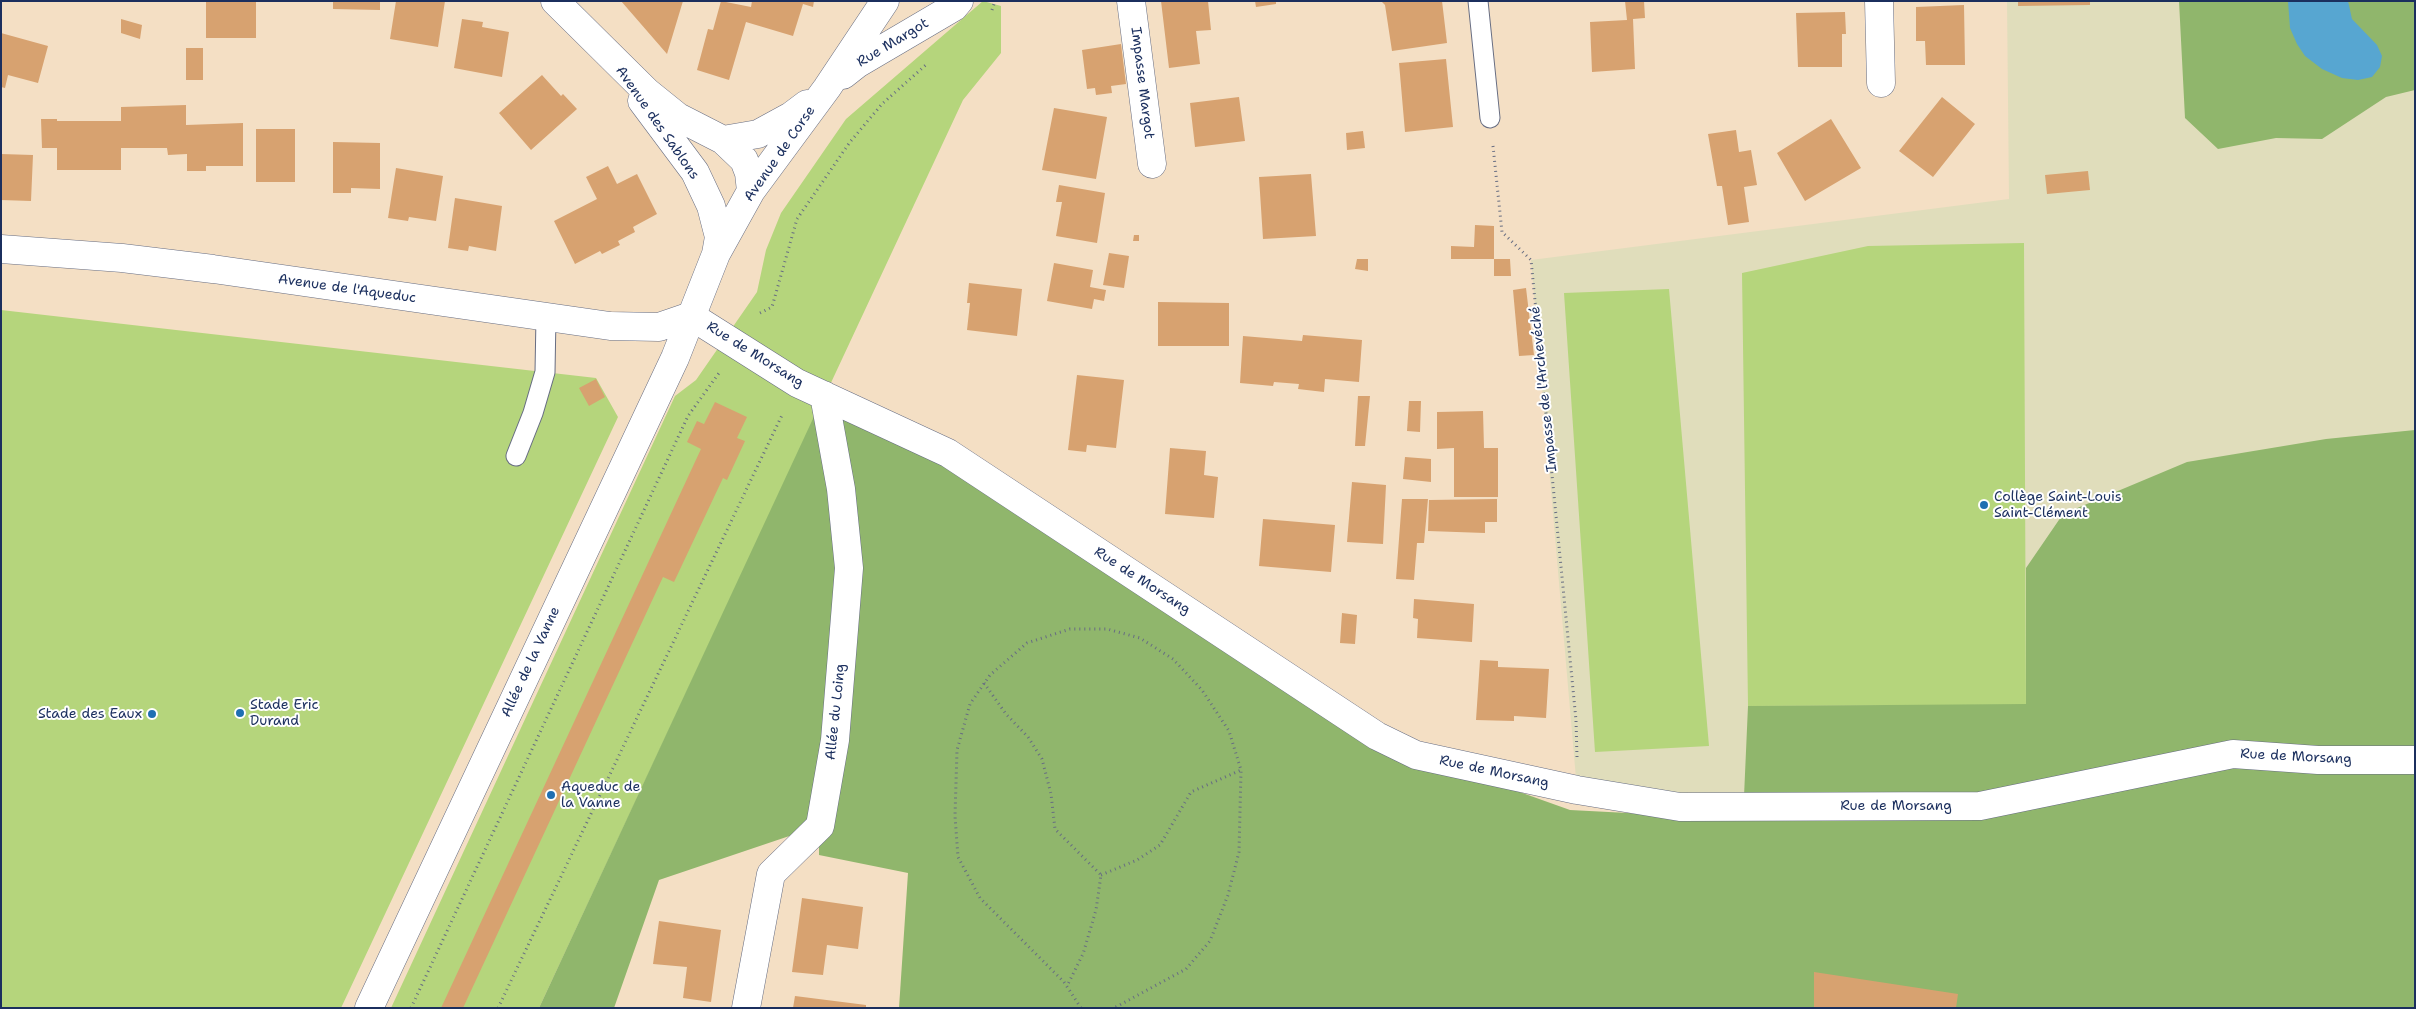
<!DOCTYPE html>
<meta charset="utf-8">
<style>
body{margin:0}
#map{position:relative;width:2416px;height:1009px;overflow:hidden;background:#f4dfc4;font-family:"Shantell Sans",sans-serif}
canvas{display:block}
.frame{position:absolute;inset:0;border:2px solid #1b2f5e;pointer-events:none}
</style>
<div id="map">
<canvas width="2416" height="1009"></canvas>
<div class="frame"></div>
</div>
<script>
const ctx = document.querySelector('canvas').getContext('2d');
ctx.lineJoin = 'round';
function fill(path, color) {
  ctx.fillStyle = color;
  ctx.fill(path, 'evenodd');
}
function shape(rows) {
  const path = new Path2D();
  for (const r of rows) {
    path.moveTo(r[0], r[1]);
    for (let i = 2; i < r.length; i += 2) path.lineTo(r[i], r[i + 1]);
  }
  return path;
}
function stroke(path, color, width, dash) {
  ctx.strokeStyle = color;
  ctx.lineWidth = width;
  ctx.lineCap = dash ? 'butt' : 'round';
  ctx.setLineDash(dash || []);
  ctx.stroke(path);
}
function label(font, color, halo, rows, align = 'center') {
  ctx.font = font + ' "Shantell Sans",sans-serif';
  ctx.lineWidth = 4;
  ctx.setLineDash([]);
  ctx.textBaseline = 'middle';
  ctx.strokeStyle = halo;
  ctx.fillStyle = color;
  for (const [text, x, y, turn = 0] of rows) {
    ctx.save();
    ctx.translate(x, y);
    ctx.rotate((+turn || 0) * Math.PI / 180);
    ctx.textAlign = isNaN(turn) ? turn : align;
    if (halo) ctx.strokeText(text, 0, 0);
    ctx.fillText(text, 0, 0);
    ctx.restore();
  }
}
fill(shape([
 [2007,1,2415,1,2415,757,1826,803,1577,790,1531,260,2009,199]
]), '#e0ddbb');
fill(shape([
 [983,1,1001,6,1001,53,963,100,539,1008,391,1008,675,396,696,380,757,292,766,250,781,213,846,119],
 [2024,243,2026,705,1748,706,1742,273,1868,246],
 [1669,289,1709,746,1595,752,1564,293],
 [1,310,596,378,618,417,341,1008,1,1008]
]), '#b5d57c');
fill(shape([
 [2179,1,2415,1,2415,90,2386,97,2322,139,2276,138,2218,149,2185,118],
 [824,395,948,453,1416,755,1570,810,1743,819,1748,706,2026,704,2026,568,2063,514,2187,462,2326,439,2415,430,2415,1008,899,1008,908,873,819,855,819,826,659,880,614,1008,539,1008]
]), '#90b66c');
fill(shape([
 [2288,1,2348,1,2352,19,2377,45,2382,56,2380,67,2372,77,2358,80,2342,78,2322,69,2305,56,2297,44,2290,28]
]), '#57a6d1');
fill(shape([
 [206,1,256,1,256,38,206,38],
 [333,1,380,1,380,10,333,9],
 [396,1,445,1,438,47,390,39],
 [621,1,683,1,667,54],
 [721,1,751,7,752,1,814,1,813,7,803,4,793,36,746,22,729,80,697,70,708,29,713,30],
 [1161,1,1208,1,1211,30,1196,31,1200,64,1169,68],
 [1255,1,1276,1,1276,4,1256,7],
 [1381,1,1442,1,1447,43,1392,51,1385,5],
 [1625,1,1644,1,1645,18,1633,19,1635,69,1592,72,1590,22,1627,20],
 [2018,1,2090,1,2090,5,2018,6],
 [1964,5,1965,65,1926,65,1925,41,1916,41,1916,7],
 [1845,12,1846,34,1842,34,1842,67,1798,67,1796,13],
 [121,19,142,25,140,39,121,33],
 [462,19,483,22,482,27,509,32,502,77,454,68],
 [1,33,48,46,38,83,8,75,5,88,1,87],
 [1121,44,1126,84,1111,86,1112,93,1096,95,1095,88,1087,89,1082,50],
 [186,48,203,48,203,80,186,80],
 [1446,59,1453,127,1405,132,1399,63],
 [542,75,561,96,563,94,577,109,531,150,499,113],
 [1239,97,1245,141,1195,147,1190,103],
 [1942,97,1975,124,1933,177,1899,151],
 [186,105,186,125,243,123,243,166,206,166,206,171,187,171,187,154,168,155,167,148,121,148,121,170,57,170,57,148,42,148,41,119,57,119,57,121,121,121,121,107],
 [1054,108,1107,117,1096,179,1042,170],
 [1831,119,1861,168,1805,201,1777,153],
 [256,129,295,129,295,182,256,182],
 [1736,130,1739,152,1751,150,1757,185,1744,187,1749,222,1728,225,1722,186,1717,186,1708,134],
 [1363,131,1365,148,1347,150,1346,133],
 [333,142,380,143,380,189,351,188,351,193,333,193],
 [1,154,33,155,31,201,1,200],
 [608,166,617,184,637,174,657,214,633,227,635,232,618,241,620,245,602,254,600,251,575,264,554,221,597,199,586,177],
 [396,168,443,176,436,221,409,217,408,221,388,218],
 [2088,171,2090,190,2047,194,2045,175],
 [1311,174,1316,236,1263,239,1259,177],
 [1059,185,1105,193,1097,243,1056,236,1062,202,1056,202],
 [455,198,502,206,496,251,469,246,468,251,448,248],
 [1475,225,1494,226,1494,259,1451,259,1451,246,1474,247],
 [1134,235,1139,235,1139,241,1133,241],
 [1109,253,1129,256,1124,288,1103,285],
 [1357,259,1368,259,1368,271,1355,269],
 [1494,259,1510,259,1511,276,1494,276],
 [1054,263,1093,270,1090,287,1106,290,1104,301,1094,299,1092,309,1047,301],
 [969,283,1022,289,1017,336,967,330,970,303,967,303],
 [1526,288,1534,355,1519,356,1513,290],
 [1158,302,1229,303,1229,346,1158,346],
 [1303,335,1362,340,1359,382,1325,379,1324,392,1298,389,1299,384,1274,382,1273,386,1240,383,1243,336,1302,341],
 [1077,375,1124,380,1116,448,1087,445,1086,452,1068,450],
 [596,379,605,397,589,406,579,388],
 [1358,396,1370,396,1365,446,1355,446],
 [1409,401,1421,401,1420,432,1407,431],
 [715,402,747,417,737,438,745,441,727,480,723,478,674,582,663,577,463,1008,441,1008,701,449,687,442,697,421,704,424],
 [1483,411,1484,448,1498,448,1498,497,1454,497,1454,448,1437,449,1437,412],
 [1170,448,1206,451,1204,475,1218,477,1214,518,1165,514],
 [1405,457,1431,459,1431,482,1403,479],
 [1352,482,1386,485,1383,544,1347,542],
 [1402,499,1428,499,1424,543,1417,543,1414,580,1396,579],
 [1497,499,1497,522,1485,522,1485,533,1428,531,1429,500],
 [1263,519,1335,525,1331,572,1259,566],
 [1414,599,1474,604,1472,642,1417,638,1418,619,1413,618],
 [1342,613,1357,615,1355,644,1340,643],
 [1480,660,1498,661,1498,667,1549,669,1546,718,1514,716,1514,721,1476,720],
 [802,898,863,907,858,949,827,945,823,975,792,972],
 [659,921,721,930,711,1002,683,998,687,967,653,964],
 [1814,972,1958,994,1956,1008,1814,1008],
 [795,996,866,1005,866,1008,793,1008]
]), '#d7a270');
const lane = shape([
 [1478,1,1490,118],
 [516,456,533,413,545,372,546,317]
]);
const street = shape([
 [555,1,647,92,678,117,723,140,758,134,791,116,807,104],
 [1131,1,1152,164],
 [1879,1,1881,83],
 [843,75,857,64,954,7,959,1],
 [642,101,695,172,711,206,719,237,716,254],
 [723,140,744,160,749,173,751,191],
 [1,249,122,258,213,269,610,326,659,327,691,316],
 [691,316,797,383,948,453,1377,736,1416,755,1577,790,1680,807,1980,806,2233,754,2318,760,2415,760],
 [369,1008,675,358,716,254,751,191,827,88,885,1],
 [746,1008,771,874,820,826,835,740,849,568,841,489,824,395]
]);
stroke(lane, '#676d82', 21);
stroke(street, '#676d82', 29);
stroke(shape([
 [992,10,995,1],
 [1493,146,1502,232,1531,260,1576,720,1577,757],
 [760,313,772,307,797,219,850,142,882,104,928,63],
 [984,683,1006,714,1028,737,1042,759,1051,794,1055,829,1101,875,1096,910,1083,954,1067,986],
 [1101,875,1137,860,1160,845,1191,792,1241,770],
 [411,1008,688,416,719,373],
 [498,1008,783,413],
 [1081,1008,1064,982,980,898,958,857,955,816,957,750,970,704,990,675,1027,643,1070,629,1107,629,1140,638,1173,659,1202,690,1229,731,1241,770,1239,852,1228,895,1210,941,1186,969,1114,1008]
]), '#676d82', 3, [1, 4]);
stroke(lane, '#fff', 19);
stroke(street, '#fff', 28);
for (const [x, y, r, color] of [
 [1984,505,5,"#1f6fb2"],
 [240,713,5,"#1f6fb2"],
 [152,714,5,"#1f6fb2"],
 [551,795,5,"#1f6fb2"]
]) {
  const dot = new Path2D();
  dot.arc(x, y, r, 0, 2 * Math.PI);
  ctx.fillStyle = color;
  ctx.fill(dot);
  stroke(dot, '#fff', 2);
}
label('14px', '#1b2f5e', '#fff', [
 ["Rue Margot",893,43,-31],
 ["Impasse Margot",1142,83,83],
 ["Avenue des Sablons",657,123,55],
 ["Avenue de Corse",780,154,-55],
 ["Avenue de l'Aqueduc",347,289,8],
 ["Rue de Morsang",755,355,32],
 ["Impasse de l'Archevéché",1544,389,-96],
 ["Rue de Morsang",1142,581,33],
 ["Allée de la Vanne",531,662,-65],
 ["Allée du Loing",836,712,-84],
 ["Rue de Morsang",2296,757,3],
 ["Rue de Morsang",1494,772,12],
 ["Rue de Morsang",1896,806]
]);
label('14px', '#1b2f5e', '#fff', [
 ["Collège Saint-Louis",1994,497],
 ["Saint-Clément",1994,513],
 ["Stade Eric",250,705],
 ["Durand",250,721],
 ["Stade des Eaux",142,714,"right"],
 ["Aqueduc de",561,787],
 ["la Vanne",561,803]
], 'left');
</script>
